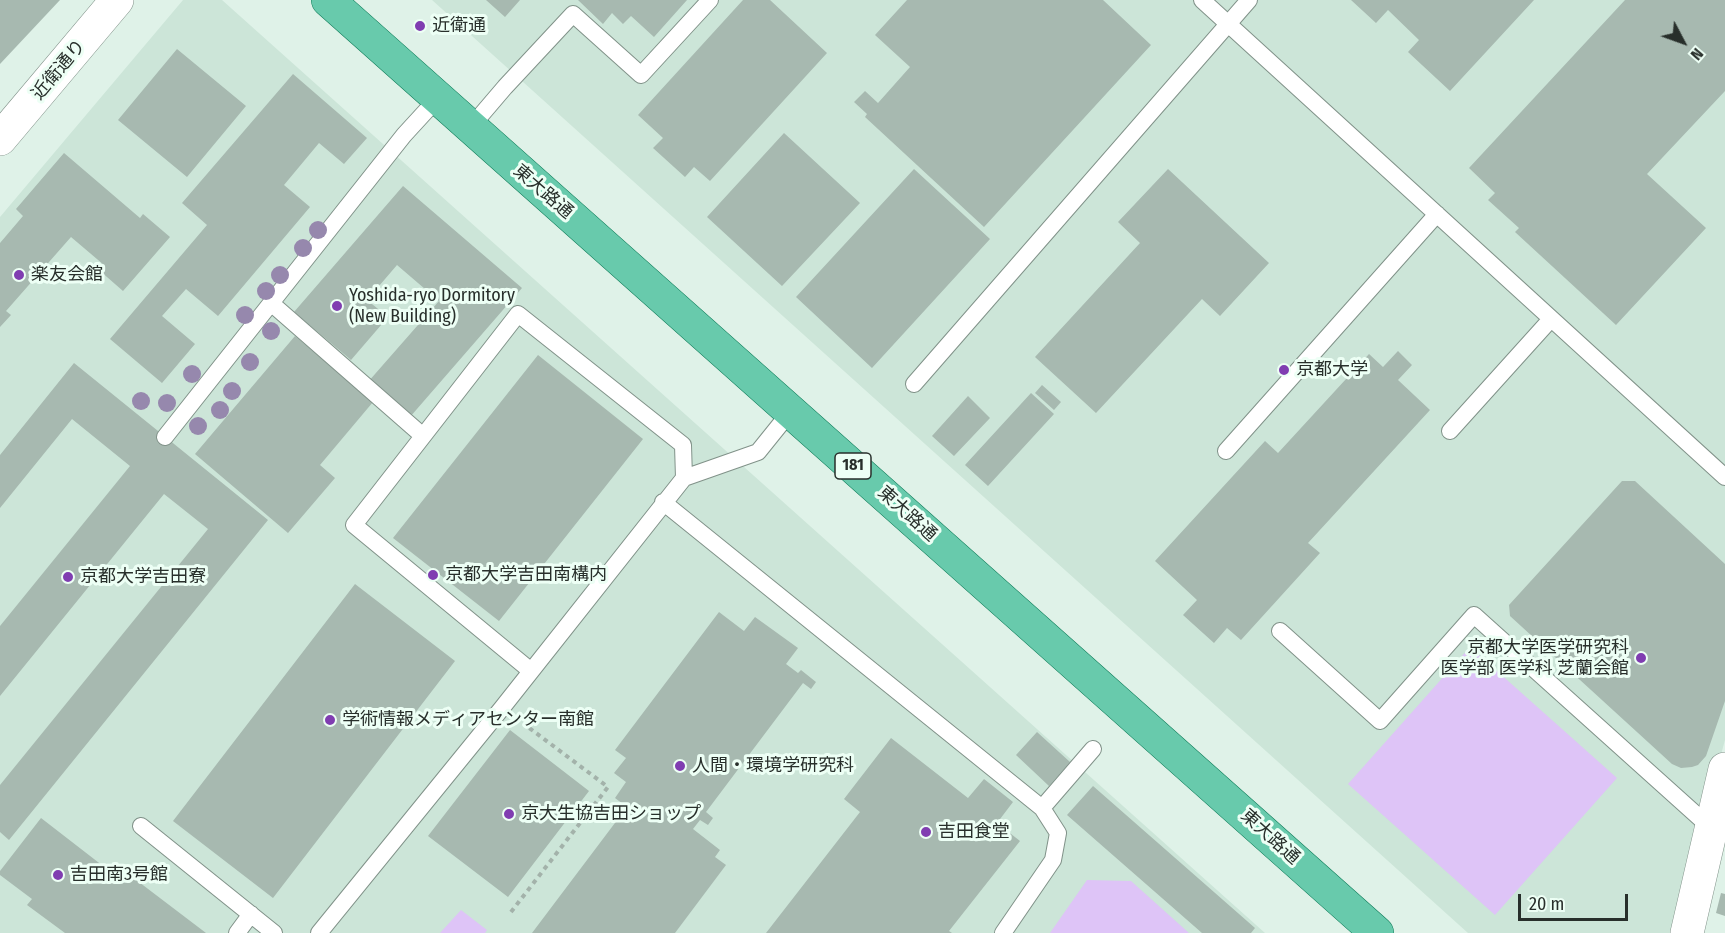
<!DOCTYPE html>
<meta charset="utf-8">
<style>
body{margin:0}
#map{position:relative;width:1725px;height:933px;overflow:hidden;background:#dff2e8;font-family:"Fira Sans Condensed",sans-serif}
canvas{display:block}
.north{position:absolute;left:1653px;top:12px;width:60px;height:60px;-webkit-text-stroke:4px #edfff5;paint-order:stroke;rotate:131deg;font-size:16px;font-weight:700;line-height:24px;text-align:center;color:#282f2b}
.north::after{content:'';display:block;margin:auto;width:21px;height:27px;background:#282f2b;clip-path:polygon(50% 0,100% 100%,50% 72%,0 100%)}
.scale{position:absolute;left:1518px;top:894px;width:110px;height:27px;box-sizing:border-box;border:3px solid #282f2b;border-top:0;padding-left:8px;font-size:18px;line-height:21px;white-space:nowrap;color:#282f2b;-webkit-text-stroke:4px #edfff5;paint-order:stroke}
</style>
<div id="map">
<canvas width="1725" height="933"></canvas>
<div class="north">N</div>
<div class="scale">20 m</div>
</div>
<script>
const ctx = document.querySelector('canvas').getContext('2d');
ctx.lineJoin = 'round';
function fill(path, color) {
  ctx.fillStyle = color;
  ctx.fill(path, 'evenodd');
}
function shape(rows) {
  const path = new Path2D();
  for (const r of rows) {
    path.moveTo(r[0], r[1]);
    for (let i = 2; i < r.length; i += 2) path.lineTo(r[i], r[i + 1]);
  }
  return path;
}
function stroke(path, color, width, dash) {
  ctx.strokeStyle = color;
  ctx.lineWidth = width;
  ctx.lineCap = dash ? 'butt' : 'round';
  ctx.setLineDash(dash || []);
  ctx.stroke(path);
}
function label(font, color, halo, rows, align = 'center') {
  ctx.font = font + ' "Fira Sans Condensed","Noto Sans JP",sans-serif';
  ctx.lineWidth = 6;
  ctx.setLineDash([]);
  ctx.textBaseline = 'middle';
  ctx.strokeStyle = halo;
  ctx.fillStyle = color;
  for (const [text, x, y, turn = 0] of rows) {
    ctx.save();
    ctx.translate(x, y);
    ctx.rotate((+turn || 0) * Math.PI / 180);
    ctx.textAlign = isNaN(turn) ? turn : align;
    if (halo) ctx.strokeText(text, 0, 0);
    ctx.fillText(text, 0, 0);
    ctx.restore();
  }
}
fill(shape([
 [183,0,222,0,1265,933,0,933,0,217],
 [432,0,1725,0,1725,740,1672,933,1468,933]
]), '#cce5d8');
fill(shape([
 [1470,647,1617,778,1495,915,1348,784],
 [1087,880,1131,881,1189,933,1050,933],
 [461,910,487,930,485,933,440,933]
]), '#dec4f7');
fill(shape([
 [0,0,60,0,0,64],
 [486,0,520,0,505,17],
 [578,0,687,0,654,37,631,16,623,24,612,13,603,24],
 [743,0,770,0,827,53,710,181,694,167,685,177,653,148,663,138,638,115],
 [907,0,1103,0,1151,45,984,227,865,117,867,114,854,102,865,91,878,103,910,67,875,35],
 [1351,0,1534,0,1450,91,1408,52,1419,40,1388,10,1376,23],
 [1625,0,1725,0,1725,91,1647,174,1706,228,1616,325,1515,232,1519,228,1488,200,1495,193,1469,168],
 [177,49,246,106,187,177,118,120],
 [293,74,367,138,344,164,319,143,284,185,310,207,218,316,186,289,162,316,195,344,162,383,110,339,207,225,182,203],
 [784,133,860,203,782,286,707,217],
 [64,153,140,218,143,214,170,237,123,291,99,270,104,265,71,237,6,311,11,315,0,327,0,243,23,216,16,209],
 [914,169,990,239,872,368,796,297],
 [1168,169,1269,263,1220,316,1202,299,1096,413,1035,357,1140,243,1118,222],
 [403,186,522,288,410,417,368,382,439,301,397,265,367,300,388,317,351,360,294,312],
 [295,336,373,402,320,465,335,478,288,533,195,454],
 [1398,351,1412,365,1398,380,1430,410,1308,543,1320,553,1241,640,1227,628,1214,643,1183,615,1197,600,1155,561,1265,441,1278,453,1369,354,1383,367],
 [538,355,643,439,499,621,393,538],
 [74,363,268,520,9,840,0,832,0,785,208,529,164,494,0,696,0,626,130,466,72,419,0,508,0,455],
 [1042,385,1061,402,1054,410,1035,393],
 [1031,393,1054,414,988,486,965,465],
 [968,396,990,418,954,456,932,436],
 [1622,481,1635,481,1725,564,1725,701,1706,756,1698,765,1692,767,1681,768,1672,764,1510,616,1509,605],
 [355,584,455,661,273,898,173,821],
 [719,612,744,631,755,617,798,648,786,664,798,673,801,670,816,682,811,689,803,683,706,812,713,818,708,825,700,820,693,829,720,850,715,857,726,865,675,933,532,933,627,807,615,798,626,782,614,773,626,758,615,750],
 [510,730,589,791,508,897,428,836],
 [1037,732,1070,762,1049,786,1016,755],
 [891,738,968,798,984,779,1013,802,997,823,1020,841,949,931,952,933,766,933,860,812,844,799],
 [1093,786,1255,928,1251,933,1202,933,1067,815],
 [41,818,125,883,131,876,206,933,65,933,27,905,32,899,0,875,0,871],
 [1721,893,1725,894,1725,916,1716,913]
]), '#a7b9b0');
const service = shape([
 [1202,0,1725,477],
 [470,128,505,87,573,14,641,75,710,0],
 [271,303,423,436],
 [914,384,1249,0],
 [1450,431,1551,319],
 [165,437,404,135,437,99],
 [1226,451,1437,214],
 [663,502,1042,808,1058,833,1053,860,1003,933],
 [1280,631,1380,721,1474,615,1711,828],
 [531,671,354,525,518,314,683,445,684,478],
 [1042,808,1093,749],
 [141,826,274,933],
 [237,933,251,914],
 [319,933,502,708,684,478,758,452,791,411]
]);
const minor = shape([
 [1687,933,1725,769]
]);
const tertiary = shape([
 [0,139,117,0]
]);
const primary = shape([
 [328,0,1377,933]
]);
stroke(service, '#819289', 18);
stroke(minor, '#819289', 34);
stroke(tertiary, '#819289', 34);
stroke(primary, '#107d5a', 34);
stroke(shape([
 [511,912,608,787,524,724]
]), '#a3b2aa', 4, [4.5, 4.5]);
stroke(service, '#fff', 16);
stroke(minor, '#fff', 33);
stroke(tertiary, '#fff', 33);
stroke(primary, '#68caac', 33);
ctx.fillStyle = '#9688ad';
for (const [x, y] of [
 [318,230],
 [303,248],
 [280,275],
 [266,291],
 [245,315],
 [271,331],
 [250,362],
 [192,374],
 [232,391],
 [141,401],
 [167,403],
 [220,410],
 [198,426]
]) {
  ctx.beginPath();
  ctx.arc(x, y, 9, 0, 2 * Math.PI);
  ctx.fill();
}
for (const [x, y, r, color] of [
 [420,26,6,"#803db1"],
 [19,275,6,"#803db1"],
 [337,306,6,"#803db1"],
 [1284,370,6,"#803db1"],
 [433,575,6,"#803db1"],
 [68,577,6,"#803db1"],
 [1641,658,6,"#803db1"],
 [330,720,6,"#803db1"],
 [680,766,6,"#803db1"],
 [509,814,6,"#803db1"],
 [926,832,6,"#803db1"],
 [58,875,6,"#803db1"]
]) {
  const dot = new Path2D();
  dot.arc(x, y, r, 0, 2 * Math.PI);
  ctx.fillStyle = color;
  ctx.fill(dot);
  stroke(dot, '#edfff5', 2);
}
for (const [x, y, w] of [
 [853,466,36]
]) {
  const box = new Path2D();
  box.roundRect(x - w / 2, y - 13, w, 26, 4.5);
  ctx.fillStyle = '#edfff5';
  ctx.fill(box);
  stroke(box, '#282f2b', 1.5);
}
label('bold 16px', '#282f2b', null, [
 ["181",853,466]
]);
label('18px', '#282f2b', '#edfff5', [
 ["近衛通",432,26],
 ["楽友会館",31,275],
 ["Yoshida-ryo Dormitory",349,296],
 ["(New Building)",349,317],
 ["京都大学",1296,370],
 ["京都大学吉田南構内",445,575],
 ["京都大学吉田寮",80,577],
 ["京都大学医学研究科",1629,648,"right"],
 ["医学部 医学科 芝蘭会館",1629,669,"right"],
 ["学術情報メディアセンター南館",342,720],
 ["人間・環境学研究科",692,766],
 ["京大生協吉田ショップ",521,814],
 ["吉田食堂",938,832],
 ["吉田南3号館",70,875]
], 'left');
label('18px', '#282f2b', '#edfff5', [
 ["近衛通り",59,70,-50],
 ["東大路通",543,192,41],
 ["東大路通",907,514,42],
 ["東大路通",1270,837,42]
]);
</script>
